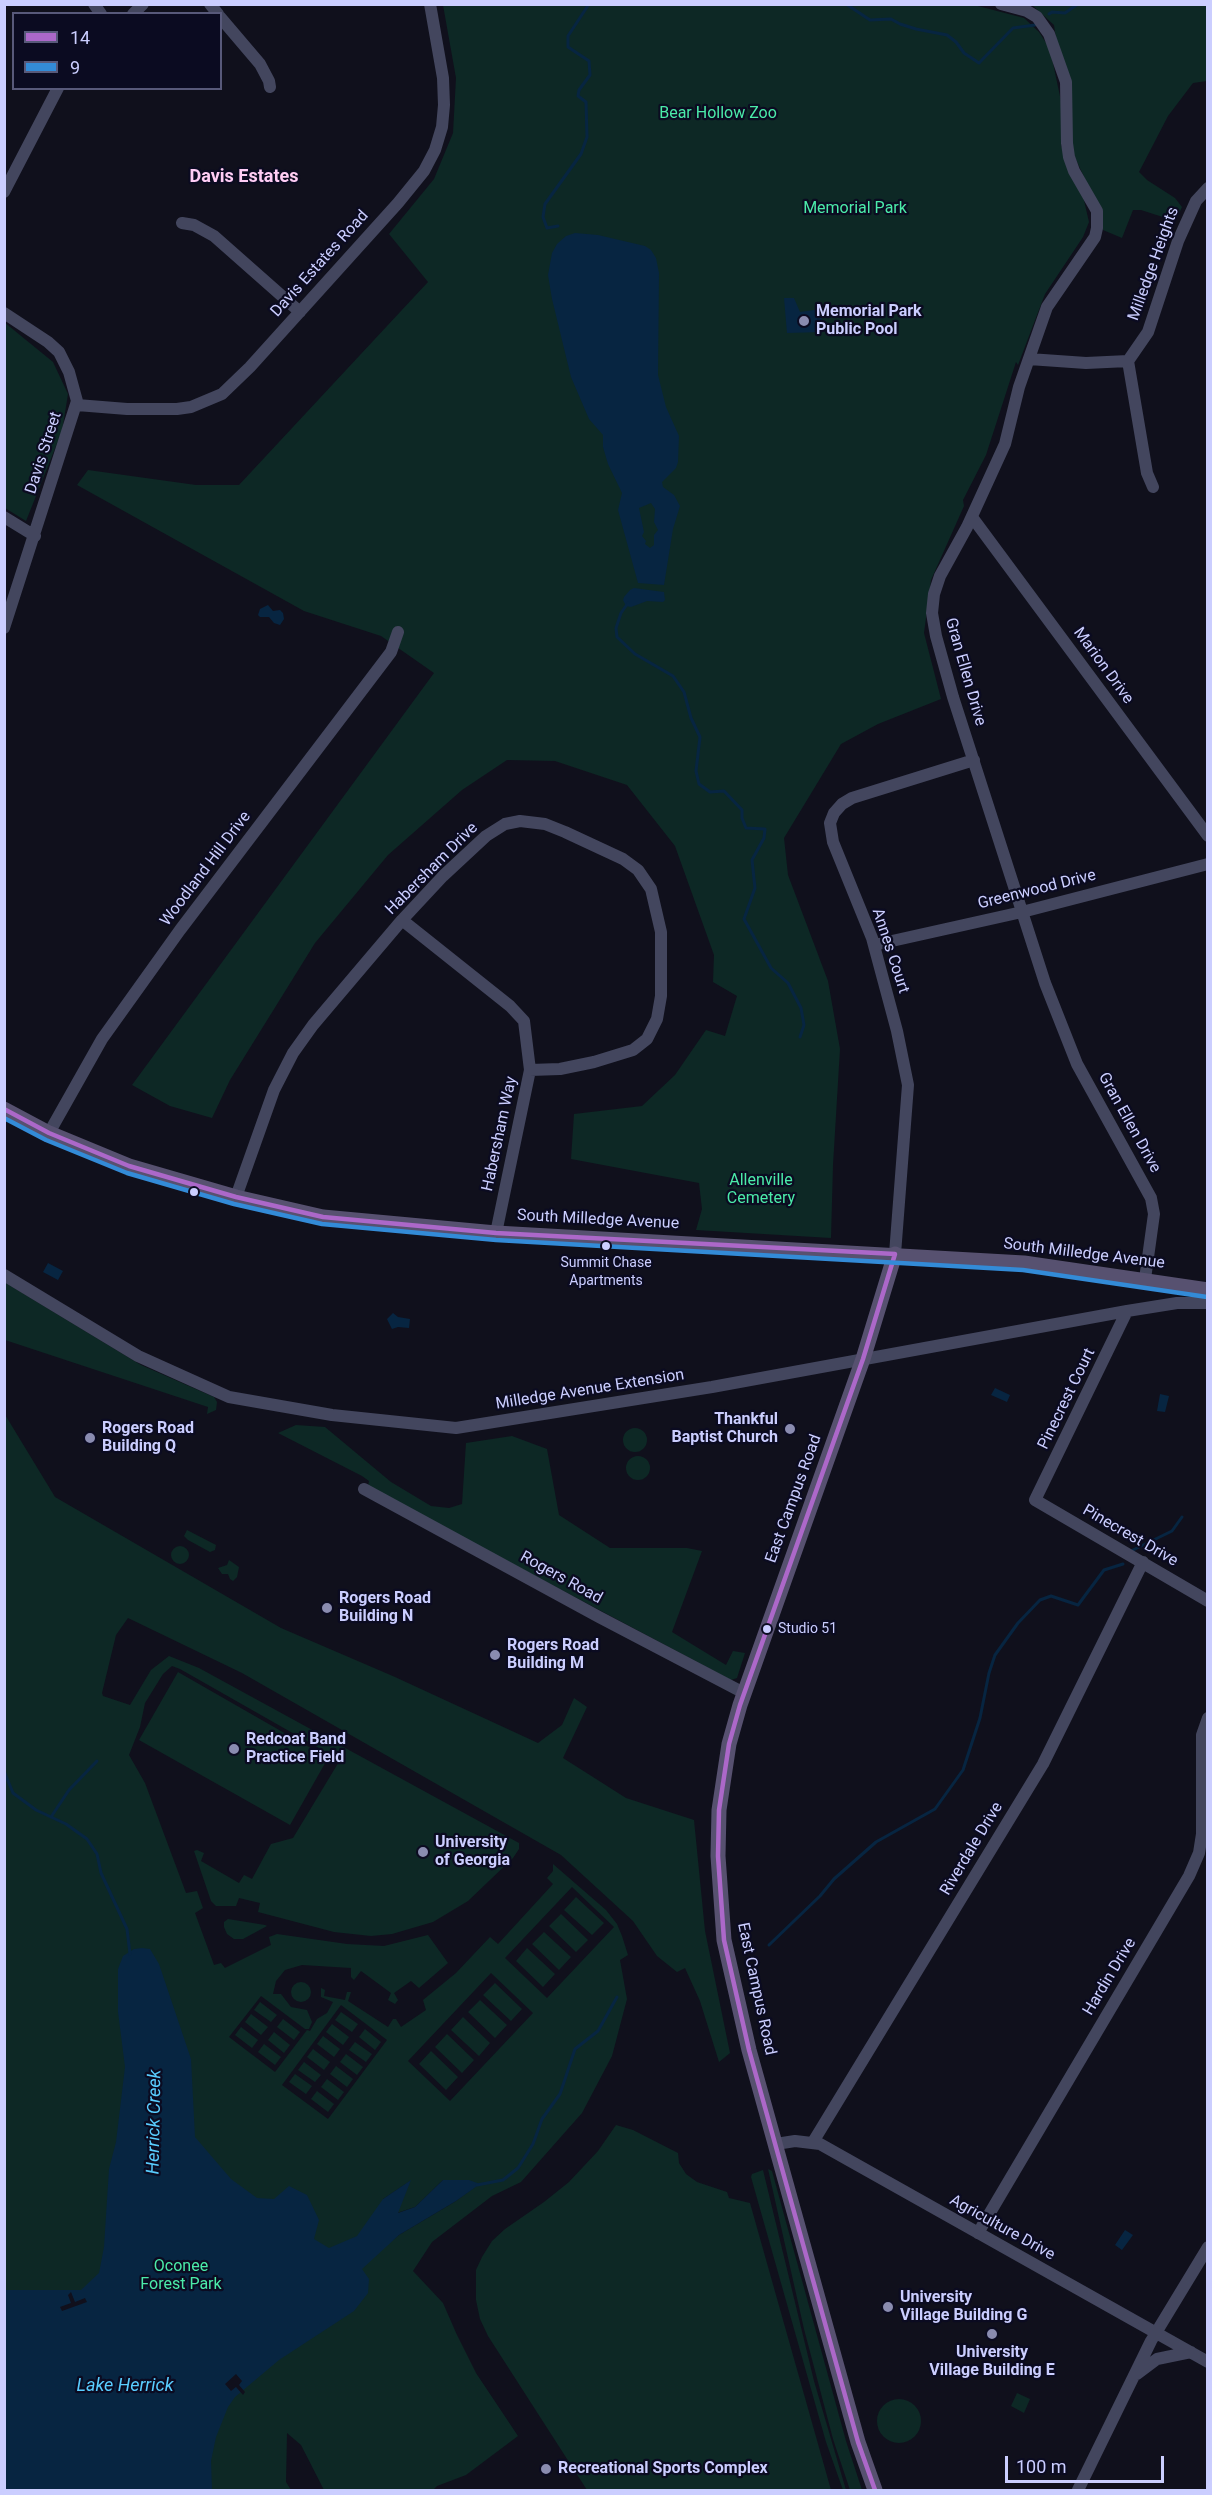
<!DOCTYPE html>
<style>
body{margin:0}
#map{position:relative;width:1212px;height:2495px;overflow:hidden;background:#10101c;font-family:Roboto,sans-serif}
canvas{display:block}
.frame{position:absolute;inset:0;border:6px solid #cbceff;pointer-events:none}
.legend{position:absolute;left:12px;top:12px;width:210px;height:78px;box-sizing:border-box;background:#0b0b21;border:2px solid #58597a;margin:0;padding:8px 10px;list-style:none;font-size:18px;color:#cbceff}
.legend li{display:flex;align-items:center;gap:12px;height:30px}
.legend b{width:30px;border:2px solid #58597a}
.scale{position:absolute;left:1005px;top:2456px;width:159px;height:27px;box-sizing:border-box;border:3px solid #cbceff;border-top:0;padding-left:8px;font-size:18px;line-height:21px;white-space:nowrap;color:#cbceff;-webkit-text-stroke:4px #0b0b21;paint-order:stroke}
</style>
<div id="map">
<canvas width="1212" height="2495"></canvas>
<div class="frame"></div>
<ul class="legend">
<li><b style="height:8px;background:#ac68c9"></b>14</li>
<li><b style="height:8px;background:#338bd7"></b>9</li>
</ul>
<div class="scale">100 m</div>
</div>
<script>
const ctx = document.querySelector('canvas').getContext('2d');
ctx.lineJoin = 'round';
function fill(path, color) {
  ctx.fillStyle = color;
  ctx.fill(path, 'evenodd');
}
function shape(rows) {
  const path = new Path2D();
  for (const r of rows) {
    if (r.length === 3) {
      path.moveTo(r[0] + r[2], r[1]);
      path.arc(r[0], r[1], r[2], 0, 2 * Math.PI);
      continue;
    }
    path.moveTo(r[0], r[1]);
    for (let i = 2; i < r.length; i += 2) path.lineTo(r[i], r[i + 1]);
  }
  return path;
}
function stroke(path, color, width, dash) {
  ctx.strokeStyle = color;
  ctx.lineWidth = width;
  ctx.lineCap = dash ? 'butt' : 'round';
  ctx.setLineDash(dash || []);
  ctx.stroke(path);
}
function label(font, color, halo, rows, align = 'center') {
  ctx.font = font + ' Roboto,sans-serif';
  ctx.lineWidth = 4.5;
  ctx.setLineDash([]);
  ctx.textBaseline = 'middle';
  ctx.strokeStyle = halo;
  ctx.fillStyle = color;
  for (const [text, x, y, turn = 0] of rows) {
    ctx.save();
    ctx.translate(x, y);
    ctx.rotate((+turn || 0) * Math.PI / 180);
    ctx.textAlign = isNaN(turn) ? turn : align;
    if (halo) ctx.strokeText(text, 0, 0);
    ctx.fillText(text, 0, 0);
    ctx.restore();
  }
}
fill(shape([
 [443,5,974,5,1024,18,1039,32,1050,49,1061,101,1061,145,1069,170,1083,196,1089,222,1083,237,1045,294,1018,365,1016,362,986,455,963,500,964,506,931,580,924,633,941,699,878,724,841,744,784,838,788,875,828,981,840,1049,833,1165,831,1238,696,1230,702,1209,699,1183,571,1159,574,1114,642,1106,675,1075,706,1030,725,1036,737,996,713,982,714,955,675,846,627,785,555,761,507,760,462,790,388,855,315,943,230,1080,212,1118,170,1106,132,1085,434,673,381,636,304,611,77,485,88,470,196,485,239,485,428,282,389,234,434,179,453,133,456,78],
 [1032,5,1207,5,1207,81,1193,83,1168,116,1139,172,1147,180,1175,198,1182,207,1178,216,1172,220,1141,210,1133,210,1122,238,1103,230,1102,216,1073,153,1054,25],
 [4,322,53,362,68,394,62,431,26,521,5,508],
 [4,1282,141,1365,214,1397,217,1402,216,1410,207,1414,208,1407,5,1340],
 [4,1413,55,1497,281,1628,395,1677,538,1743,562,1725,574,1698,587,1707,563,1758,626,1798,694,1820,705,1931,730,2053,719,2062,700,2001,685,1968,677,1972,657,1956,633,1921,561,1855,242,1673,128,1618,116,1635,102,1693,103,1696,130,1705,151,1670,169,1656,199,1668,519,1843,519,1849,513,1858,468,1901,433,1922,392,1934,371,1936,334,1932,258,1912,260,1903,239,1898,236,1906,216,1906,211,1901,194,1851,197,1850,204,1853,201,1861,239,1883,244,1875,252,1879,271,1844,293,1838,340,1760,180,1669,172,1666,163,1674,145,1703,140,1727,129,1755,145,1783,186,1893,197,1891,203,1908,195,1913,214,1965,221,1963,225,1968,271,1945,269,1937,277,1934,347,1944,384,1946,428,1935,448,1963,419,1988,411,1981,394,1993,398,2000,395,2004,388,2000,391,1993,361,1971,354,1980,351,1977,351,1968,302,1965,285,1970,276,1981,273,1994,281,1994,291,2007,307,2010,312,2022,309,2029,305,2029,261,1996,229,2037,275,2072,307,2030,310,2031,317,2019,327,2013,333,2002,321,1997,321,1988,325,1990,324,1996,345,2000,347,1992,351,1992,348,2001,388,2027,393,2019,396,2019,401,2027,426,2010,423,2000,456,1973,490,1937,498,1944,553,1884,547,1878,553,1871,553,1864,606,1910,617,1924,622,1936,628,1955,620,1960,627,1999,612,2056,582,2113,521,2182,492,2196,432,2242,413,2271,443,2303,457,2335,476,2373,518,2436,466,2475,437,2486,433,2490,324,2490,301,2445,287,2433,286,2482,291,2490,5,2490],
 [572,1887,614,1927,547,1998,505,1958],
 [491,1973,533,2013,450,2101,408,2061],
 [341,2005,387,2040,328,2119,282,2085],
 [443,2180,479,2184,456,2201,399,2235,388,2244,383,2199,410,2181,397,2213,415,2207],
 [296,1425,325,1427,391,1482,431,1506,449,1508,462,1504,466,1443,512,1436,547,1449,559,1515,610,1548,687,1548,702,1551,672,1632,726,1665,733,1651,745,1653,737,1678,731,1680,368,1487,369,1481,362,1476,278,1433],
 [635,1440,12],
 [638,1468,12],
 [187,1530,216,1545,215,1550,210,1552,188,1540,184,1536],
 [180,1555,9],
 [229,1560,239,1567,237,1577,233,1581,230,1579,228,1574,222,1574,218,1568,227,1565],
 [178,1672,328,1758,290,1825,139,1740],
 [576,1897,604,1923,592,1935,564,1910],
 [561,1914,588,1940,576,1952,549,1926],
 [228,1919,265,1925,267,1926,243,1939,234,1939,227,1934,224,1927,224,1922],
 [544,1932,571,1957,559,1970,532,1944],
 [527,1948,555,1974,543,1987,516,1961],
 [301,1992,10],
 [495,1983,522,2009,511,2021,483,1995],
 [480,2000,507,2025,495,2038,468,2012],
 [260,2002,277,2015,271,2022,254,2010],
 [341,2012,358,2024,352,2032,335,2020],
 [251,2014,268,2027,261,2035,245,2022],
 [463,2017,490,2043,479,2056,451,2030],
 [283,2019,300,2032,294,2040,277,2027],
 [332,2024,349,2037,343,2045,326,2032],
 [241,2027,258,2040,252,2048,235,2035],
 [365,2029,381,2042,375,2050,359,2037],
 [274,2032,290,2045,284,2053,268,2040],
 [447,2034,474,2060,462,2073,435,2047],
 [323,2036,340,2049,334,2057,317,2044],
 [355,2042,372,2054,366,2062,349,2050],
 [264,2044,281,2057,275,2065,258,2052],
 [313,2049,330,2062,324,2070,307,2057],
 [431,2051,458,2077,446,2090,419,2064],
 [346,2054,363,2067,357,2075,340,2062],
 [304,2062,321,2075,315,2082,298,2070],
 [336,2066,353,2079,347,2087,330,2074],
 [295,2074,312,2086,306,2094,289,2082],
 [327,2079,344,2092,338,2100,321,2087],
 [317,2091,334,2104,328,2112,311,2099],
 [616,2125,633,2130,678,2153,679,2163,686,2174,697,2182,727,2192,729,2198,750,2203,831,2490,587,2490,488,2336,480,2319,476,2300,476,2270,482,2257,492,2241,505,2229,544,2202,569,2182,598,2151],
 [768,2169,772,2171,846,2441,862,2490,850,2490,833,2439,804,2329],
 [763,2170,814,2381,846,2490,843,2490,826,2442,751,2177,752,2174],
 [1017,2393,1030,2399,1024,2413,1011,2406],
 [899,2421,22]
]), '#0d2825');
fill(shape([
 [575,233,598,235,645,246,651,250,656,258,659,273,658,375,666,407,679,436,678,462,676,468,662,482,663,487,674,495,680,506,673,529,664,585,638,583,618,510,622,493,608,464,603,447,603,435,589,419,571,377,552,299,548,275,552,253,557,244,566,236],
 [651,503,655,509,654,522,658,530,654,535,654,545,650,548,645,544,646,541,642,536,644,532,639,508],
 [784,298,794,298,800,312,821,309,823,332,787,333],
 [634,588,664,592,665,600,663,602,647,601,631,607,626,606,623,600,624,597,630,590],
 [268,605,273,611,280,610,283,613,284,619,280,625,274,623,269,617,260,617,258,615,260,609],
 [48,1263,63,1271,58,1280,43,1272],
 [393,1313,398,1317,410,1319,409,1328,398,1327,392,1329,387,1319],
 [995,1388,1010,1395,1007,1402,991,1395],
 [1160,1394,1169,1396,1165,1412,1157,1411],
 [142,1948,150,1949,159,1964,191,2059,195,2137,231,2179,257,2198,274,2199,289,2186,307,2195,319,2220,314,2239,329,2248,357,2236,383,2199,411,2180,398,2213,415,2207,443,2180,469,2180,480,2184,456,2201,399,2235,362,2269,369,2279,368,2293,354,2311,279,2360,235,2397,228,2407,216,2437,211,2461,212,2490,5,2490,4,2290,81,2290,99,2273,104,2247,109,2169,116,2142,125,2067,118,2012,118,1969,123,1956,134,1949],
 [1125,2230,1133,2235,1122,2250,1115,2245]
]), '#072541');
fill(shape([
 [71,2292,75,2302,85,2298,87,2302,62,2311,60,2307,71,2303,68,2295],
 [236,2374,242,2381,239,2385,245,2392,243,2395,236,2387,231,2391,225,2384]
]), '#10101c');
stroke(shape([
 [846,4,870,20,891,19,900,24,916,29,947,35,956,42,964,53,979,63,1013,28,1035,25],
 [1049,14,1052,12,1065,13,1078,4],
 [558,226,547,228,543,217,545,204,581,154,587,137,586,102,578,96,579,90,590,75,589,61,568,47,568,36,589,4],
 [628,603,621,613,616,628,617,637,635,654,673,676,684,692,691,718,700,737,696,771,699,784,710,792,724,791,742,810,742,818,746,828,765,829,764,838,752,860,755,888,744,919,771,968,788,983,801,1008,804,1025,800,1037],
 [1133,1550,1172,1531,1182,1517],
 [4,1771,13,1793,36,1810,66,1824,87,1839,97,1854,101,1873,127,1929,130,1954],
 [51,1817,69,1790,97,1761],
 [769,1945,820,1896,834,1879,876,1842,935,1809,963,1770,980,1718,989,1673,995,1655,1018,1623,1040,1600,1051,1596,1078,1605,1104,1570,1123,1564],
 [477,2185,503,2180,518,2168,533,2144,542,2119,560,2094,575,2049,598,2031,617,1997]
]), '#072541', 3);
stroke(shape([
 [94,4,101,14],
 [210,4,218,14],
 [1001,4,1027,11,1037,17,1049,34,1066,82,1067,143,1069,157,1074,171,1097,211,1097,228,1095,237,1047,307,1019,387,1005,444,967,527,940,576,934,594,932,613,936,636,953,697,1045,983,1077,1064,1151,1198,1154,1214,1145,1279],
 [133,14,143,4],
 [220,17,260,64,269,81,270,87],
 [4,192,58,88],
 [182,223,194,225,214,236,300,312],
 [4,313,48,342,59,352,69,372,77,401,4,628],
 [1029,359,1086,363,1128,361,1148,332,1178,241,1196,201,1208,188],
 [1128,361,1147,473,1153,487],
 [77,405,127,409,177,409,191,407,222,394,250,367,398,203,424,171,435,150,442,127,444,105,443,78,430,4],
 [4,517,35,536],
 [972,517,1208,836],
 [402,920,510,1006,524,1021,530,1070,496,1233],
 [874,945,1022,912,1208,864],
 [49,1133,102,1039,180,930,391,652,398,632],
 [236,1197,274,1090,293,1053,313,1025,402,920,443,876,486,836,505,824,520,821,545,824,565,832,623,859,638,870,651,889,661,932,661,996,657,1019,647,1039,633,1050,594,1062,560,1069,530,1070],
 [895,1254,908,1085,897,1031,872,938,833,842,830,823,834,813,842,804,852,798,974,760],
 [4,1275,138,1356,229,1397,332,1415,456,1428,712,1387,1127,1311,1177,1303,1208,1303],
 [1127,1311,1035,1500,1208,1601],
 [364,1489,599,1617,744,1693],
 [813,2142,1043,1764,1143,1562],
 [776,2144,795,2141,820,2144,1208,2362],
 [978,2233,1189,1876,1199,1853,1202,1834,1202,1735,1208,1718],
 [1137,2374,1157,2359,1191,2352],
 [1078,2490,1151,2341,1208,2247]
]), '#43465e', 12);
stroke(shape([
 [4,1109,49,1133,129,1166,236,1197,323,1217,496,1233,1024,1263,1208,1290],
 [875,2490,858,2442,749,2050,724,1940,718,1856,719,1810,729,1744,740,1705,863,1359,895,1254]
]), '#575170', 15);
stroke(shape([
 [4,1109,49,1133,129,1166,236,1197,323,1217,496,1233,895,1254,863,1359,740,1705,729,1744,719,1810,718,1856,724,1940,749,2050,858,2442,875,2490]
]), '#ac68c9', 4.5);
stroke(shape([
 [4,1118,46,1140,127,1173,234,1204,322,1224,496,1240,1023,1270,1207,1297]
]), '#338bd7', 4.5);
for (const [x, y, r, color] of [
 [804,321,6,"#8a8cb0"],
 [194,1192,5,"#cbceff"],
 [606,1246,5,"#cbceff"],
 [790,1429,6,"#8a8cb0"],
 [90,1438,6,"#8a8cb0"],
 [327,1608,6,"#8a8cb0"],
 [767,1629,5,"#cbceff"],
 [495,1655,6,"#8a8cb0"],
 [234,1749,6,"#8a8cb0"],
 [423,1852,6,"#8a8cb0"],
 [888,2307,6,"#8a8cb0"],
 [992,2334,6,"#8a8cb0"],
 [546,2469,6,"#8a8cb0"]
]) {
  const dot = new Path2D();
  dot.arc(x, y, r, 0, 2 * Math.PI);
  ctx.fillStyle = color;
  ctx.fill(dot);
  stroke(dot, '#0b0b21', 2);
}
label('14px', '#cbceff', '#0b0b21', [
 ["Summit Chase",606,1263],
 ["Apartments",606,1281],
 ["Studio 51",778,1629,"left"]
]);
label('16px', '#4beba9', '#0b0b21', [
 ["Bear Hollow Zoo",718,114],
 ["Memorial Park",855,209],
 ["Allenville",761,1181],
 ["Cemetery",761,1199],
 ["Oconee",181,2267],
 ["Forest Park",181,2285]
]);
label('16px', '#cbceff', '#0b0b21', [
 ["Davis Estates Road",320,264,-48],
 ["Milledge Heights",1154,264,-70],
 ["Davis Street",44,453,-72],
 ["Marion Drive",1103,666,54],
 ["Gran Ellen Drive",965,672,74],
 ["Woodland Hill Drive",206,869,-53],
 ["Habersham Drive",432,869,-45],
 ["Greenwood Drive",1037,890,-14],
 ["Annes Court",890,951,72],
 ["Gran Ellen Drive",1129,1123,61],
 ["Habersham Way",500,1134,-78],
 ["South Milledge Avenue",598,1220,3],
 ["South Milledge Avenue",1084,1254,7],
 ["Milledge Avenue Extension",590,1390,-9],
 ["Pinecrest Court",1067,1399,-64],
 ["East Campus Road",794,1499,-70],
 ["Pinecrest Drive",1130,1536,30],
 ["Rogers Road",561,1578,29],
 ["Riverdale Drive",972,1849,-59],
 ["Hardin Drive",1110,1977,-59],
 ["East Campus Road",756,1989,78],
 ["Agriculture Drive",1002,2228,29]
]);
label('bold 16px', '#cbceff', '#0b0b21', [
 ["Memorial Park",816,312],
 ["Public Pool",816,330],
 ["Thankful",778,1420,"right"],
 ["Baptist Church",778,1438,"right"],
 ["Rogers Road",102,1429],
 ["Building Q",102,1447],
 ["Rogers Road",339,1599],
 ["Building N",339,1617],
 ["Rogers Road",507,1646],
 ["Building M",507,1664],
 ["Redcoat Band",246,1740],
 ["Practice Field",246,1758],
 ["University",435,1843],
 ["of Georgia",435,1861],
 ["University",900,2298],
 ["Village Building G",900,2316],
 ["University",992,2353,"center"],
 ["Village Building E",992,2371,"center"],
 ["Recreational Sports Complex",558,2469]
], 'left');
label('bold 18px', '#ffcdf5', '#0b0b21', [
 ["Davis Estates",244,177]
]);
label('italic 18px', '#59cdff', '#0b0b21', [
 ["Herrick Creek",155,2122,-89],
 ["Lake Herrick",125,2386]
]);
</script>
